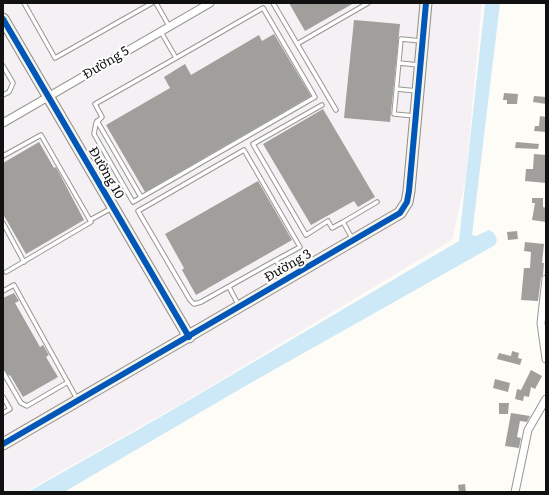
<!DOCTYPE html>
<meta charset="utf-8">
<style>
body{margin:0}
#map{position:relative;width:549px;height:495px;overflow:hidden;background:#fdfcf7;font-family:Literata,serif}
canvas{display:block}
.frame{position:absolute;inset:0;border:4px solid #111;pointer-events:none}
</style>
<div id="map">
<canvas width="549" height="495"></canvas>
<div class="frame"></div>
</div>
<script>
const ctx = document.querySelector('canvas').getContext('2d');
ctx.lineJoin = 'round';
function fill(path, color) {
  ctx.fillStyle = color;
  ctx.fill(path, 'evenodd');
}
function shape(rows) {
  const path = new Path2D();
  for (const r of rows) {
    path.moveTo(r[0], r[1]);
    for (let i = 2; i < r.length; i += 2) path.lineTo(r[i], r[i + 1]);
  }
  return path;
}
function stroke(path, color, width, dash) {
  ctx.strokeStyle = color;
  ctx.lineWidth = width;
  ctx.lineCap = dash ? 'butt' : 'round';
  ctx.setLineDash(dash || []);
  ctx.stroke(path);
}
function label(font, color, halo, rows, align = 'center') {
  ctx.font = font + ' Literata,serif';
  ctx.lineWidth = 4;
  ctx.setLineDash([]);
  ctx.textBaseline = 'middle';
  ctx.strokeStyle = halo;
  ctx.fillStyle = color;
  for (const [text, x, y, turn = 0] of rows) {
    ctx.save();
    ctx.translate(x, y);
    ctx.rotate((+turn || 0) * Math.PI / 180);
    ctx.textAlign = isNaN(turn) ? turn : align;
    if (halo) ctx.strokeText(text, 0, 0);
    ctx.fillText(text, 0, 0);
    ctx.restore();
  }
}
fill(shape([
 [3,3,482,3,465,183,452,240,184,402,25,492,3,492]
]), '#f5f0f3');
fill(shape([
 [485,3,500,3,472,235,476,236,489,230,494,233,497,240,495,245,247,385,64,492,28,492,162,416,459,241]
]), '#cde8f7');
fill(shape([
 [289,3,354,3,305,31],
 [354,20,400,24,390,122,344,118],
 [274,34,311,96,145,192,106,125,170,88,164,77,185,64,191,75,259,35,262,41],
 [504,93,518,94,517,104,507,104,507,100,503,100],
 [534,96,546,97,546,104,533,102],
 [323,109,375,197,358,207,354,201,311,225,263,144],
 [540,116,546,117,546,132,534,131,535,126,539,126],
 [39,142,54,168,56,167,84,220,26,254,3,214,3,163],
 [516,142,539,144,538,149,515,148],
 [534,154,546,155,546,183,525,181,526,169,533,169],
 [258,181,292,240,196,295,182,270,184,268,165,234],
 [532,198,543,198,543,207,546,208,546,222,532,220,535,203,532,203],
 [517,231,518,239,508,240,507,232],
 [525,242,544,244,542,263,544,263,543,275,541,278,538,301,521,300,524,268,530,268,531,252,524,251],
 [14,293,19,301,15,303,40,347,43,345,49,355,46,357,58,377,23,397,10,375,9,376,3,369,3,298],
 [512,351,519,353,518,358,522,359,520,365,497,359,499,353,511,356],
 [531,370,542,376,535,389,531,387,529,397,524,396,523,401,515,399,517,389,521,390],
 [495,379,510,383,508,392,493,388],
 [499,403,509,403,508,414,499,414],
 [511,413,530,416,527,422,520,421,517,437,521,438,519,448,505,446],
 [465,484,466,492,459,492,458,485]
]), '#a19f9c');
const lane = shape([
 [24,3,55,58,152,3],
 [156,3,169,26],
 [273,3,336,110],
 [161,32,176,58,95,104,102,117,96,123,94,134,133,202,315,97,263,8,176,58],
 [297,44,368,3],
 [399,63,419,65],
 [3,66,13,83,9,92,3,95],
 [397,89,417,91],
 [322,105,253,144,306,235,328,221,332,228,343,222],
 [415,116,394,114,401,39,421,41],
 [97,121,141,197],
 [3,156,41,135,91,222,6,272],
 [90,220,112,208],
 [3,223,24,262],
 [352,238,343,222,377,202],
 [276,260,201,302,194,304,190,300,138,211,244,150,300,247,276,260,286,277],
 [229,287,239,306],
 [3,291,14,285,77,399],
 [3,372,21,403,27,406,68,382],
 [3,397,10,409,3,413]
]);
const street = shape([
 [3,123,210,3],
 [546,279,541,323,546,359],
 [515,492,528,430,546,399]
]);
const secondary = shape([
 [3,19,189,337],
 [3,444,400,213,407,202,409,191,426,3]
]);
stroke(lane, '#979795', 5.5);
stroke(street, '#979795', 9);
stroke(secondary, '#8e8d8b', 13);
stroke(lane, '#fffffe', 3.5);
stroke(street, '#fffffe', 7);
stroke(secondary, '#f6f4eb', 11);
stroke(shape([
 [3,19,189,337],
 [3,444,400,213,407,202,409,191,426,3]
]), '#0057b8', 6);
label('13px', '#111', '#fff', [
 ["Đường 5",106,63,-31],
 ["Đường 10",106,173,60],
 ["Đường 3",288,266,-30]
]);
</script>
